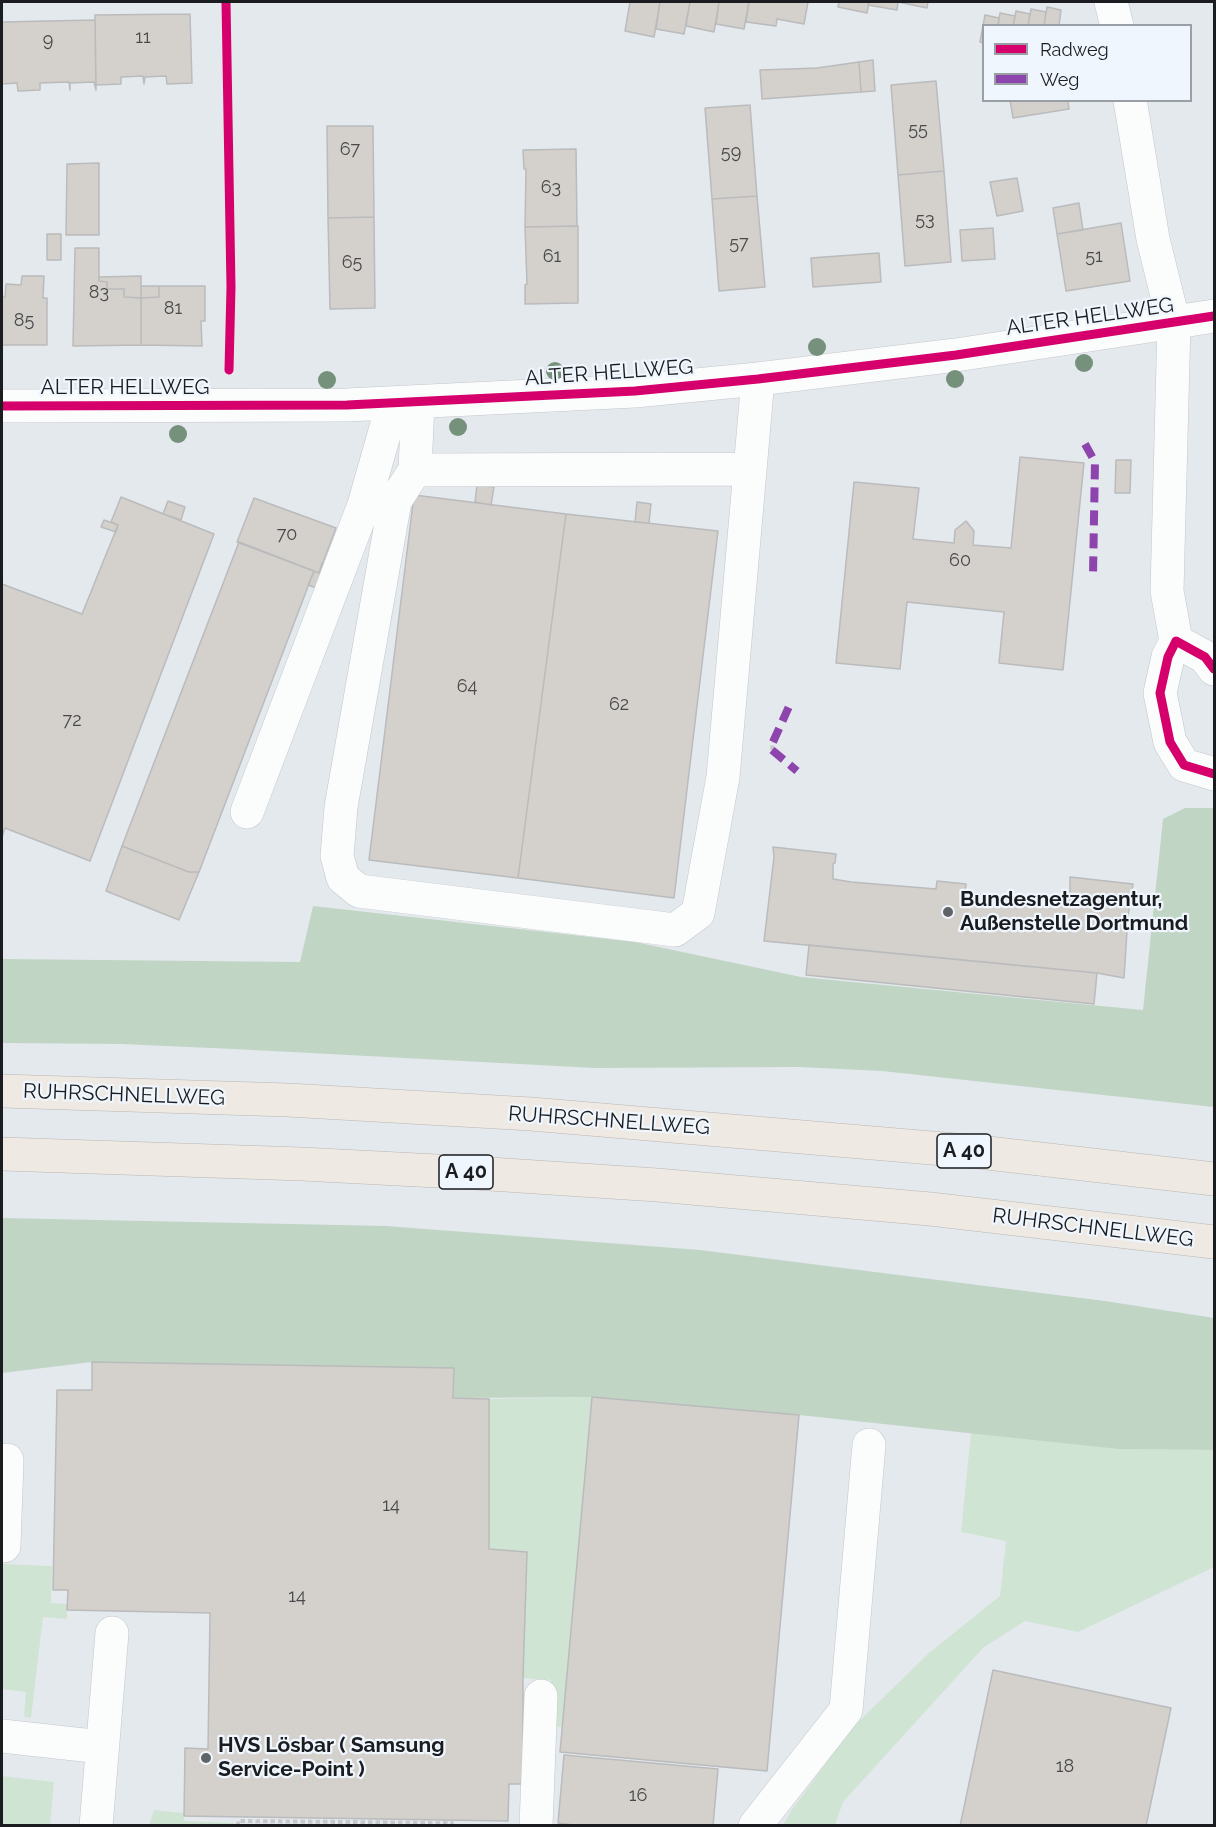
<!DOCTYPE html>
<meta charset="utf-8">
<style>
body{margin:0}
#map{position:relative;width:1216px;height:1827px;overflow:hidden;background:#e4e9ee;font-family:Raleway,sans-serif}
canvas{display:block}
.frame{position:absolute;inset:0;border:3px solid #1a1c1f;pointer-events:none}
.legend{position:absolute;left:982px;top:24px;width:210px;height:78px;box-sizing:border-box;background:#eff6fe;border:2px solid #9a9fa5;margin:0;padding:8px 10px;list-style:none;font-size:18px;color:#1a1c1f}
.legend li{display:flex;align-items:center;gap:12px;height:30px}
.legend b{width:30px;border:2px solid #9a9fa5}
</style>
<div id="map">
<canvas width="1216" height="1827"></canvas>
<div class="frame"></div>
<ul class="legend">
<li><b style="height:8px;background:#d6006c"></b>Radweg</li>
<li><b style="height:8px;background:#8e44ad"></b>Weg</li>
</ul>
</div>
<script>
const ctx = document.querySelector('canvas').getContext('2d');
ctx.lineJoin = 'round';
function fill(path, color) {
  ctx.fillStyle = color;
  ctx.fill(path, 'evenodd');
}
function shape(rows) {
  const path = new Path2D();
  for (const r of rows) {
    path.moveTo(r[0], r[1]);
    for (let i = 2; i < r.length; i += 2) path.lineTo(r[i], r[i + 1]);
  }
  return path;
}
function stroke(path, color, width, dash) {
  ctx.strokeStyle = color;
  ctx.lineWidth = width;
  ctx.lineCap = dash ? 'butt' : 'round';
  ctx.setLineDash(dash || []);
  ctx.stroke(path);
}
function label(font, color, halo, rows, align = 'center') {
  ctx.font = font + ' Raleway,sans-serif';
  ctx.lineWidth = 4.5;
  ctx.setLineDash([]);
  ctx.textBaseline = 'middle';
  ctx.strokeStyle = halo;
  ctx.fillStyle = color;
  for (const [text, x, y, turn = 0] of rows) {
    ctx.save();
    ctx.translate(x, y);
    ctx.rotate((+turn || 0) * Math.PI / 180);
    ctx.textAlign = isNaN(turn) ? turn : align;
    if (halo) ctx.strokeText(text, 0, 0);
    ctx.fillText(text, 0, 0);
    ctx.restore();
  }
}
fill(shape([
 [592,1397,563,1727,549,1726,551,1680,523,1678,527,1552,489,1549,489,1399],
 [971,1432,1118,1449,1214,1450,1214,1567,1078,1632,1025,1621,984,1647,843,1802,835,1825,783,1825,791,1811,852,1728,929,1653,1000,1596,1006,1541,961,1532],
 [2,1564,52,1566,51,1603,67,1604,67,1619,43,1617,31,1718,24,1717,26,1692,2,1689],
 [2,1776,54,1782,50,1825,2,1825],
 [154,1810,184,1813,184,1821,234,1823,234,1826,149,1826]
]), '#d0e4d3');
fill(shape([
 [1185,808,1214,808,1214,1107,882,1071,799,1067,595,1068,234,1049,121,1044,2,1043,2,959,300,962,313,906,635,942,801,977,1143,1010,1163,819],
 [2,1218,386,1226,700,1250,1105,1301,1214,1318,1214,1450,1118,1449,799,1415,592,1397,453,1398,453,1368,92,1362,2,1373]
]), '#c1d5c5');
const building = shape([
 [630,2,660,2,654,37,625,31,630,2],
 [660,2,690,2,684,34,656,29,660,2],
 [690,2,719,2,714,32,686,26,690,2],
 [719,2,749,2,744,29,716,24,719,2],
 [749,2,808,2,804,24,777,19,776,26,746,22,749,2],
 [839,2,869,2,867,13,838,7,839,2],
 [869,2,898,2,897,10,868,5,869,2],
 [898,2,928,2,927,8,898,2],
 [1047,7,1061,10,1059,26,1044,26,1047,7],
 [1031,9,1046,12,1044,26,1028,26,1031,9],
 [1016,11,1030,14,1028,26,1013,26,1016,11],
 [1000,13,1015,16,1013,26,998,26,1000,13],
 [190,14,192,83,167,84,166,76,145,77,144,84,143,76,121,77,121,84,96,85,95,15,190,14],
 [985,15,999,18,998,26,984,26,984,43,980,42,985,15],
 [95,20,96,90,94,82,70,83,70,90,69,82,40,83,40,90,18,91,17,83,2,84,2,22,95,20],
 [873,60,875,91,861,92,859,62,873,60],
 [859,62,861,92,762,99,760,70,817,68,859,62],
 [936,81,944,171,898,175,891,85,936,81],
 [1010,100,1068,100,1069,109,1013,118,1010,100],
 [750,105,757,196,712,199,705,108,750,105],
 [327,126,373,126,374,217,328,218,327,126],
 [576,149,577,226,525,227,526,169,524,169,523,150,576,149],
 [99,163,99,235,66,235,67,164,99,163],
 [944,171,951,262,905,266,898,175,944,171],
 [1017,178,1023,211,997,216,990,182,1017,178],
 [757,196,765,287,719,291,712,199,757,196],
 [1079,203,1083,230,1057,234,1053,208,1079,203],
 [374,217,375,308,330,309,328,218,374,217],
 [1121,223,1130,281,1066,291,1057,234,1121,223],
 [578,226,578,303,525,304,525,285,527,284,525,227,578,226],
 [993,228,995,259,962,261,960,230,993,228],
 [47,234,61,234,61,260,47,260,47,234],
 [75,248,99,248,99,281,107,282,107,289,124,289,124,297,141,298,141,345,73,346,75,248],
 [879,253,881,282,813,287,811,258,879,253],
 [22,276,44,276,43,298,47,298,47,345,2,345,2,297,5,297,6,284,21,285,22,276],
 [141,276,141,298,124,297,124,289,107,289,107,282,99,281,99,277,141,276],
 [141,286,159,286,159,297,141,298,141,286],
 [159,286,205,286,205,321,201,321,202,346,141,345,141,298,159,297,159,286],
 [1020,457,1084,463,1063,670,999,663,1004,612,907,602,900,669,836,663,854,482,919,488,913,539,954,543,955,530,966,521,974,531,973,545,1011,548,1020,457],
 [1116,460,1131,460,1130,493,1115,493,1116,460],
 [477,485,494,487,491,505,475,502,477,485],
 [414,495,566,514,518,878,369,860,414,495],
 [121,497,214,534,90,861,5,828,2,837,2,584,82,614,118,525,111,522,121,497],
 [254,498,336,528,319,573,237,542,254,498],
 [168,501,185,507,181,520,163,514,168,501],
 [637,502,651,504,649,523,635,522,637,502],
 [566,514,718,531,674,898,518,878,566,514],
 [104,520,118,525,116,532,101,527,104,520],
 [239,542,314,571,199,872,189,872,122,846,239,542],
 [322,563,330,567,322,590,308,585,314,571,319,573,322,563],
 [122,846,189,872,199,872,179,920,106,891,122,846],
 [773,847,836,854,835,863,833,864,833,879,851,882,936,889,937,881,966,884,965,892,971,893,1064,903,1068,903,1070,898,1070,877,1133,884,1128,916,1124,978,1097,973,764,941,774,857,773,847],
 [809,945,1097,973,1094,1004,806,975,809,945],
 [92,1362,454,1368,453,1398,489,1399,489,1549,527,1552,523,1678,523,1784,509,1784,508,1821,184,1816,185,1748,208,1749,210,1613,67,1610,68,1590,53,1590,57,1390,92,1390,92,1362],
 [592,1397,799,1415,767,1771,560,1752,592,1397],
 [993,1670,1171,1708,1146,1826,960,1826,993,1670],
 [564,1755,718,1769,713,1826,581,1826,558,1823,564,1755]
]);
fill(building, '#d4d0cc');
stroke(building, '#babbbc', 1.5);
const minor = shape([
 [1111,2,1117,26],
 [1130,100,1153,239,1174,324,1167,591,1176,641],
 [418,402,415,470,395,501,341,807,337,856,343,878,359,891,675,930,698,913,723,777,758,379],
 [2,406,347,405,635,391,758,379,956,355,1214,316],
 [415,470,750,469],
 [1214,669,1205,657,1176,641,1168,657,1160,693,1170,742,1184,765,1214,774],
 [247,812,364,505,393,403],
 [2,1546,4,1546,7,1460],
 [2,1736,102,1747],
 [96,1826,112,1633],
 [536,1826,541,1696],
 [755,1826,846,1710,869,1445]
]);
const highway = shape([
 [2,1091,288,1100,531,1114,979,1152,1214,1179],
 [2,1154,302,1164,475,1173,657,1185,930,1209,1214,1242]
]);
stroke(minor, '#c3c6ca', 34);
stroke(highway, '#bab6b2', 34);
stroke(shape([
 [772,750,773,742],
 [238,1826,238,1821,452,1823,452,1826]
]), '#c7c9cb', 4, [4.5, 3]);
stroke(minor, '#fbfcfc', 33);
stroke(highway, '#eee9e3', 33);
stroke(shape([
 [1085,444,1095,462,1093,575],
 [773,742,791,702],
 [772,750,797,771]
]), '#8e44ad', 8, [15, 8]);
stroke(shape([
 [226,2,231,287,229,370],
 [2,406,347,405,635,391,758,379,956,355,1214,316],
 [1214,669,1205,657,1176,641,1168,657,1160,693,1170,742,1184,765,1214,774]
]), '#d6006c', 9);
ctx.fillStyle = '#76917b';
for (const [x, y] of [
 [817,347],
 [1084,363],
 [555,371],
 [955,379],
 [327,380],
 [458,427],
 [178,434]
]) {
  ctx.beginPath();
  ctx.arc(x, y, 9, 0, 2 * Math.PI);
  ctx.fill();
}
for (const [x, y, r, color] of [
 [948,912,6,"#616467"],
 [206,1758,6,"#616467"]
]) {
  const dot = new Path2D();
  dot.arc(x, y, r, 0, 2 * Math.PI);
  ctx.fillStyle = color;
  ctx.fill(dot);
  stroke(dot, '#eff6fe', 2);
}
label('18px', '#48494a', null, [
 ["11",143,38],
 ["9",48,41],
 ["55",918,130],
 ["67",350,150],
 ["59",731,153],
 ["63",551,188],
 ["53",925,220],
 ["57",739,244],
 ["61",552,257],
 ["51",1094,257],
 ["65",352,263],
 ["83",99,293],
 ["81",173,309],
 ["85",24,321],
 ["70",287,535],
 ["60",960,561],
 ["64",467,687],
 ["62",619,705],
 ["72",72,721],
 ["14",391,1506],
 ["14",297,1597],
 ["18",1065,1767],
 ["16",638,1796]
]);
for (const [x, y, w] of [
 [964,1151,54],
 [466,1172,54]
]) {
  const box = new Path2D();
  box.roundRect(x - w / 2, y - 17, w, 34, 4.5);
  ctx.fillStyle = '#eff6fe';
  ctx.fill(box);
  stroke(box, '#1a1c1f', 1.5);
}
label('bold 20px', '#1a1c1f', null, [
 ["A 40",964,1151],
 ["A 40",466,1172]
]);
label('21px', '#1a1c1f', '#eff6fe', [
 ["ALTER HELLWEG",1090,317,-8],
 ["ALTER HELLWEG",609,373,-4],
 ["ALTER HELLWEG",125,388],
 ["RUHRSCHNELLWEG",124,1095,2],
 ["RUHRSCHNELLWEG",609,1121,4],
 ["RUHRSCHNELLWEG",1093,1228,7]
]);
label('bold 21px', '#1a1c1f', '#eff6fe', [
 ["Bundesnetzagentur,",960,900],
 ["Außenstelle Dortmund",960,924],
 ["HVS Lösbar ( Samsung",218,1746],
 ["Service-Point )",218,1770]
], 'left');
</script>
